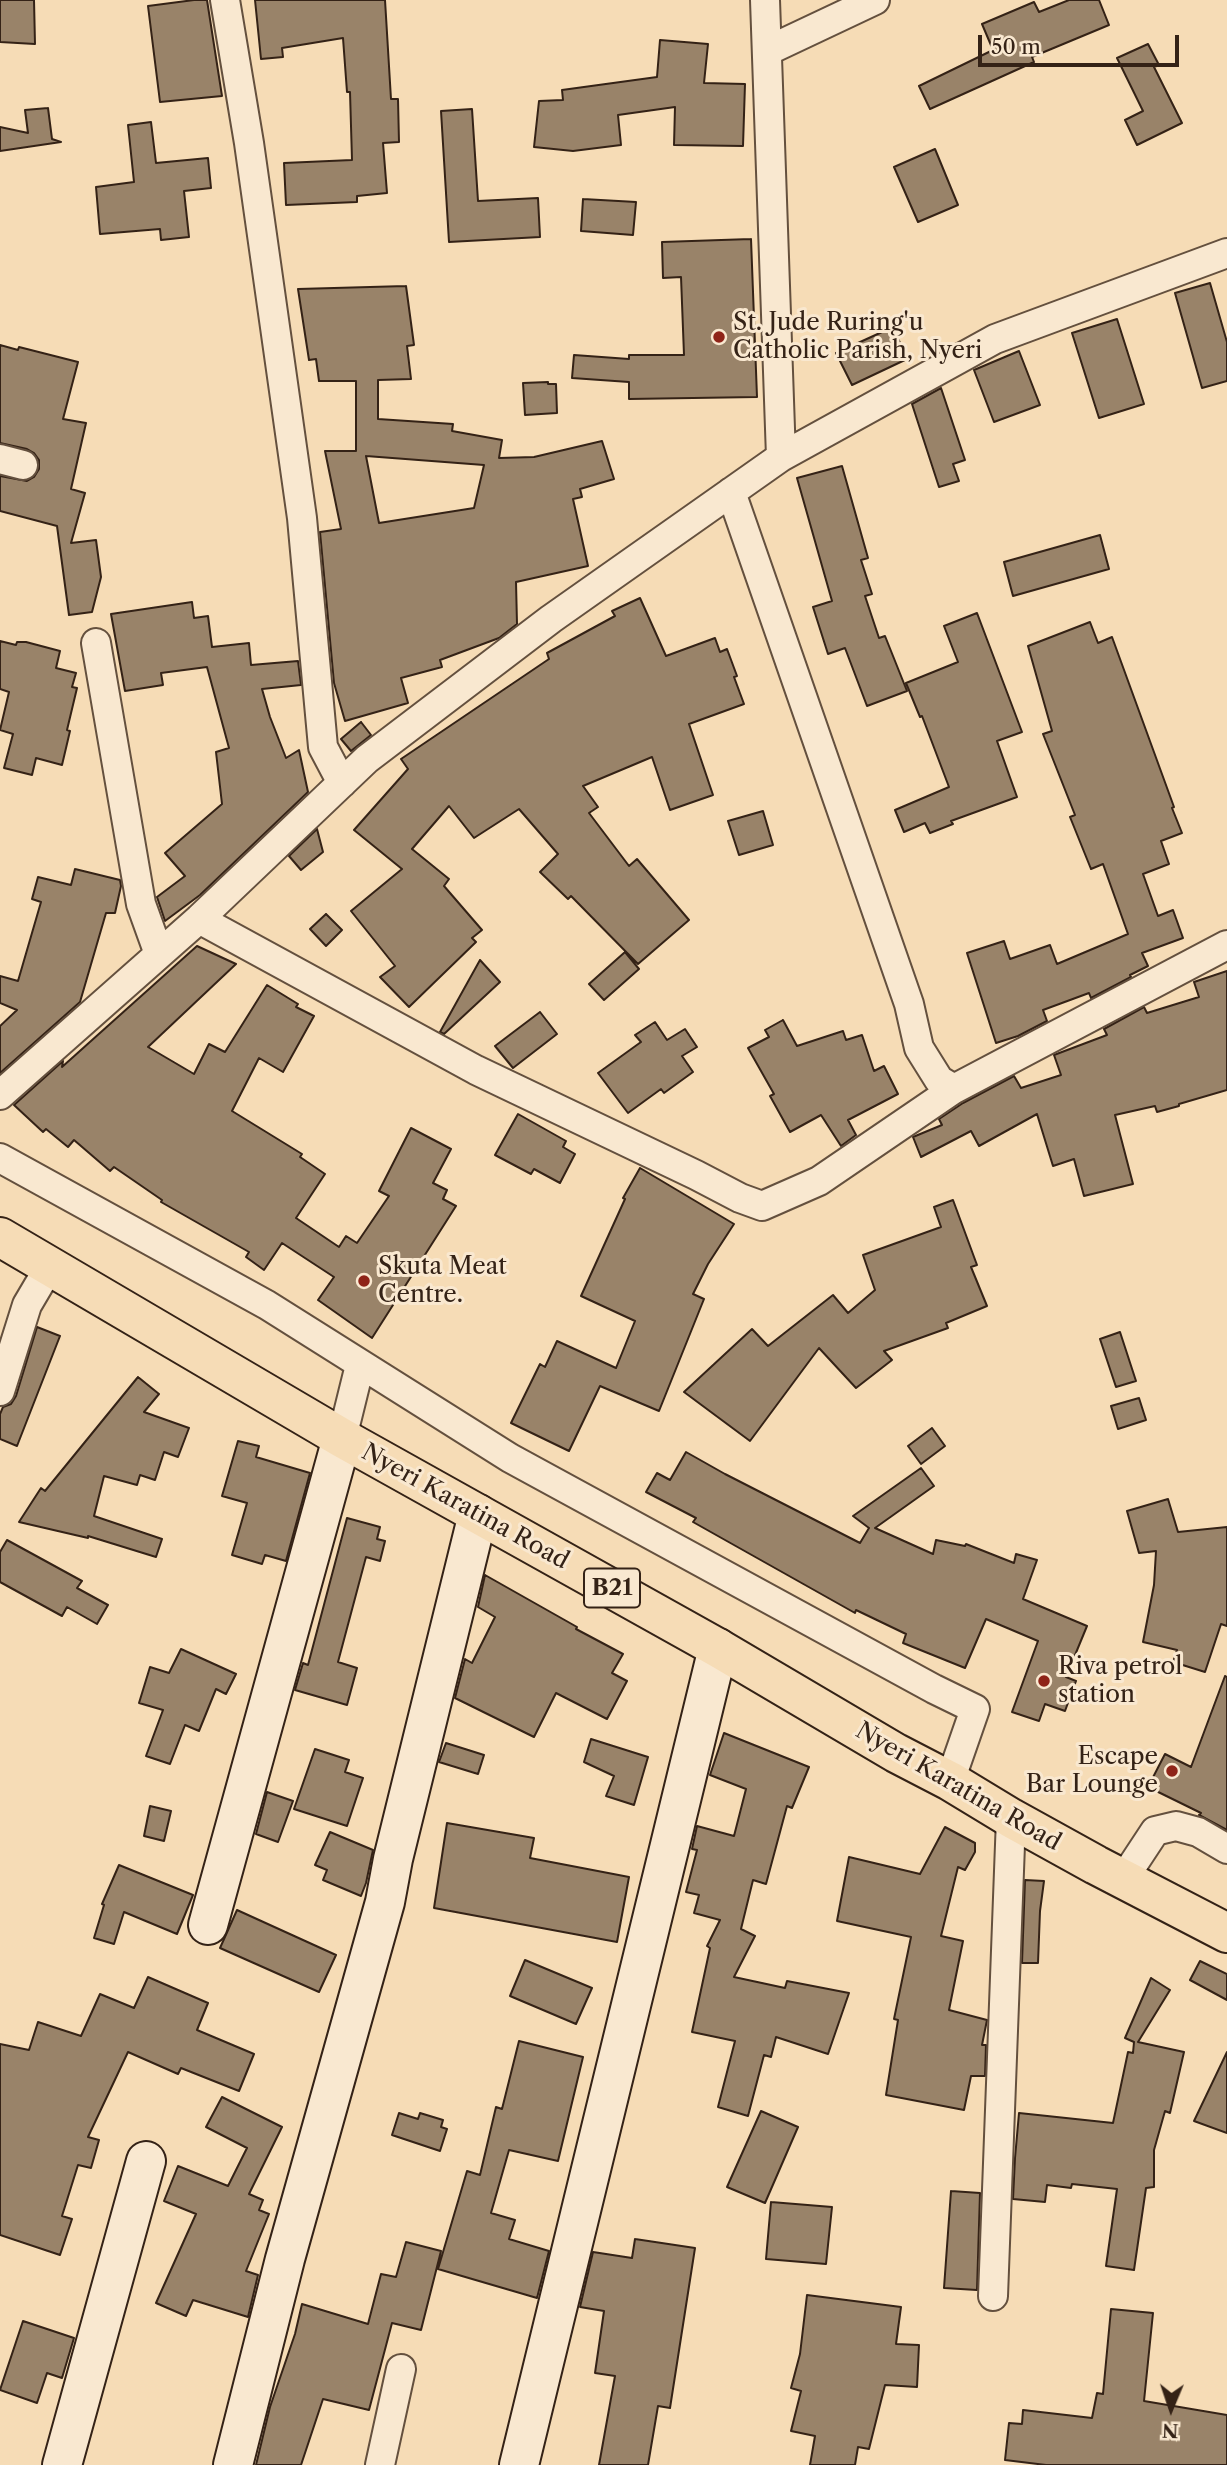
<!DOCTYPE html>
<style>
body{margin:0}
#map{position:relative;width:1227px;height:2465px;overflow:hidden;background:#f6dcb6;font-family:"Libre Caslon Text",serif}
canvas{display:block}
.north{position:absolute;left:1136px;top:2374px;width:70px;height:70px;-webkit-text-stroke:5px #f9e8d0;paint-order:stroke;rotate:182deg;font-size:19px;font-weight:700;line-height:28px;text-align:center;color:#342216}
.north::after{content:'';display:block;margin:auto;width:24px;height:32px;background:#342216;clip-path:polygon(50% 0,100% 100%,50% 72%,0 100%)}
.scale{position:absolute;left:978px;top:35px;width:201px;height:32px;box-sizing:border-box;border:4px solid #342216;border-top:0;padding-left:9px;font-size:21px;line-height:24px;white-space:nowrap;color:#342216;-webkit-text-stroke:5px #f9e8d0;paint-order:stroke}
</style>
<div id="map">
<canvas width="1227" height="2465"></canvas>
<div class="north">N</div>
<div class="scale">50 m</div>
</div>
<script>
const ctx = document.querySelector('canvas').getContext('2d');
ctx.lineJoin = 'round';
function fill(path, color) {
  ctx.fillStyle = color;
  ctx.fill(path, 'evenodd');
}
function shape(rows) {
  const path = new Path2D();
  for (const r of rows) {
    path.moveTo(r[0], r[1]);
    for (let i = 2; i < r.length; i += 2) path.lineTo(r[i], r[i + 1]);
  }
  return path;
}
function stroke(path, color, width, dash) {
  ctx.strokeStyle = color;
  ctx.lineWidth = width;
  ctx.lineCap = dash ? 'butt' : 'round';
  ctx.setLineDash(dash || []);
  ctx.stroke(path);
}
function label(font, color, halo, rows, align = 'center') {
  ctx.font = font + ' "Libre Caslon Text",serif';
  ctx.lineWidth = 6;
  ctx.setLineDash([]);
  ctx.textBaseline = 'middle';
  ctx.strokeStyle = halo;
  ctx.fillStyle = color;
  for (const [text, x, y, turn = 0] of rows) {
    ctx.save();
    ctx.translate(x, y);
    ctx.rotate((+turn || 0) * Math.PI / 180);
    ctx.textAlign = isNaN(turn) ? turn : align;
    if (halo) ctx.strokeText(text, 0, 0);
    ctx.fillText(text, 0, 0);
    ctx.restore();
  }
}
const building = shape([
 [0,0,34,0,35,44,0,42,0,0],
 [194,0,207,0,222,96,160,102,148,6,194,0],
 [255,0,385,0,391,99,398,99,399,142,383,143,387,193,357,196,357,202,286,205,284,163,352,160,350,92,347,92,343,38,282,48,283,57,261,59,255,0],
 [1069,0,1099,0,1109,25,1032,57,1034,62,930,109,919,86,993,50,982,24,1034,2,1039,12,1069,0],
 [660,40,708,44,704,83,745,84,743,146,674,145,675,107,618,115,621,145,573,151,534,147,539,101,563,100,562,90,657,77,660,40],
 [1148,44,1159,65,1154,67,1182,123,1137,145,1125,120,1143,111,1117,58,1148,44],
 [48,108,52,139,61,142,0,151,0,127,28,133,25,110,48,108],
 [472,109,478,201,538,198,540,237,449,242,441,111,472,109],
 [151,122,156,163,208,158,211,188,184,191,189,237,161,240,160,229,100,234,96,187,134,182,128,125,151,122],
 [935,149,958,205,918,222,894,167,935,149],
 [583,199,636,202,633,235,581,231,583,199],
 [751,239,757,397,629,399,629,382,572,378,574,355,629,359,629,355,684,355,681,277,663,278,662,242,751,239],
 [1210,283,1227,342,1227,381,1202,388,1175,293,1210,283],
 [406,286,414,345,407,346,411,379,378,380,378,419,453,424,452,431,502,440,499,458,534,457,602,441,614,479,580,489,582,497,573,499,588,566,516,582,517,624,499,638,440,660,442,667,401,678,408,703,345,721,334,683,320,532,341,529,325,451,356,451,356,381,319,381,316,359,309,360,298,289,406,286],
 [366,456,484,465,474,508,379,523,366,456],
 [1117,319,1144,404,1099,418,1072,333,1117,319],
 [893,327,907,359,852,385,836,353,893,327],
 [0,345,18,350,19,347,78,362,63,419,86,423,71,489,85,493,71,543,96,540,101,577,92,612,69,615,57,526,0,511,0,476,27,481,34,477,39,469,39,460,34,453,27,449,0,443,0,345],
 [1019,351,1040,405,994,422,974,370,1019,351],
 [548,382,548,384,556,384,557,413,525,415,523,383,548,382],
 [941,388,965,460,953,464,959,481,939,487,912,404,941,388],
 [842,466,868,558,861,560,872,594,865,596,879,638,885,636,907,691,867,706,845,648,828,654,813,607,832,601,797,478,842,466],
 [1100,535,1109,569,1013,596,1004,562,1100,535],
 [640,598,666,656,715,638,720,652,727,649,737,676,734,677,744,704,689,724,713,795,670,810,652,757,583,786,598,807,589,813,629,866,637,859,689,920,638,964,571,896,568,899,540,872,558,854,519,809,474,838,449,806,412,849,449,879,444,886,482,930,472,938,476,942,409,1007,380,977,395,966,351,911,402,869,354,830,408,769,401,759,549,659,547,653,615,616,612,611,640,598],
 [192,602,194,618,208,616,212,647,249,643,251,665,298,661,301,685,262,689,270,717,286,758,299,750,308,792,200,895,165,921,157,897,185,876,165,853,222,804,216,752,229,748,207,667,161,673,163,685,125,691,111,614,192,602],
 [977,613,1022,732,997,741,1017,797,951,821,953,824,930,833,925,823,904,832,895,810,949,787,922,716,920,717,906,683,958,662,944,626,977,613],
 [1090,622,1098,643,1112,637,1174,807,1172,808,1182,833,1161,841,1169,864,1143,874,1158,916,1173,910,1183,938,1142,953,1148,966,1130,975,1131,977,1091,998,1089,993,1043,1010,1047,1021,1018,1036,996,1043,967,953,1004,941,1010,959,1050,945,1057,964,1128,934,1103,864,1091,869,1070,817,1075,815,1043,734,1052,731,1028,646,1090,622],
 [0,641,16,645,17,642,26,642,60,651,56,668,76,673,72,687,77,688,67,730,70,731,62,765,36,758,32,775,4,768,13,734,0,730,9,692,0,689,0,641],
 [361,722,371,735,351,751,341,739,361,722],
 [763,811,773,845,739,855,728,821,763,811],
 [317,829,323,852,301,870,289,856,317,829],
 [75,869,120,880,121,886,115,913,106,913,80,1002,0,1073,0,1026,17,1010,0,1003,0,976,18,981,41,902,32,899,38,877,71,885,75,869],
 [326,914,342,930,326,946,310,929,326,914],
 [197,946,236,964,148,1047,194,1074,209,1044,225,1052,267,985,298,1004,296,1007,314,1016,283,1072,259,1058,232,1111,302,1154,300,1157,325,1174,296,1218,339,1247,346,1236,357,1243,389,1196,379,1191,411,1128,451,1149,433,1183,447,1190,443,1199,456,1206,372,1338,318,1300,334,1277,282,1243,264,1270,246,1257,249,1252,161,1202,162,1200,114,1167,110,1171,74,1140,68,1147,46,1129,43,1132,14,1105,63,1061,62,1067,197,946],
 [625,952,639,969,604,1000,589,984,625,952],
 [480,960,500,982,444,1034,440,1032,480,960],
 [1227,971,1227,1090,1179,1104,1179,1106,1157,1112,1155,1106,1115,1115,1133,1184,1084,1196,1074,1159,1053,1166,1037,1114,979,1146,971,1131,921,1157,913,1137,942,1125,939,1119,963,1103,1014,1076,1021,1088,1061,1075,1054,1055,1107,1035,1104,1029,1144,1007,1147,1013,1199,997,1194,982,1227,971],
 [540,1012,557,1034,513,1068,495,1046,540,1012],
 [783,1020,797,1046,843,1031,846,1040,862,1035,874,1071,884,1066,898,1094,848,1120,856,1135,841,1146,821,1115,790,1132,770,1096,774,1094,748,1048,769,1037,765,1030,783,1020],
 [655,1022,667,1040,685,1029,697,1047,682,1056,693,1072,664,1093,661,1089,628,1113,598,1073,641,1042,635,1035,655,1022],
 [518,1114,566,1141,563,1147,575,1154,560,1183,534,1169,531,1174,495,1155,518,1114],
 [640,1168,734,1224,708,1264,693,1294,704,1299,659,1411,600,1386,569,1451,511,1423,540,1364,545,1367,557,1341,616,1368,635,1321,581,1296,625,1199,623,1198,640,1168],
 [953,1200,977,1265,971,1267,987,1306,946,1323,948,1328,884,1351,892,1360,856,1388,819,1348,750,1441,684,1392,752,1329,768,1346,833,1295,848,1313,875,1290,863,1255,941,1227,934,1207,953,1200],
 [37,1327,60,1336,17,1446,0,1439,0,1414,3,1407,11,1404,16,1396,37,1327],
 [1120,1332,1136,1381,1116,1387,1100,1339,1120,1332],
 [138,1377,159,1394,144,1412,189,1428,178,1457,164,1452,155,1480,140,1475,137,1485,104,1476,94,1516,162,1539,156,1557,88,1536,88,1538,19,1522,41,1488,45,1491,138,1377],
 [1139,1398,1146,1420,1118,1429,1111,1406,1139,1398],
 [932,1428,945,1446,921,1464,908,1446,932,1428],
 [238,1441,259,1446,256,1457,310,1473,286,1561,265,1555,262,1564,232,1555,247,1503,222,1496,238,1441],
 [686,1452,725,1474,860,1543,869,1528,853,1516,921,1468,934,1486,875,1528,933,1554,936,1540,965,1546,966,1544,1014,1563,1016,1554,1037,1560,1023,1599,1087,1626,1066,1677,1076,1681,1065,1711,1045,1704,1039,1721,1012,1712,1038,1641,986,1619,965,1668,903,1643,906,1634,856,1610,855,1613,693,1522,696,1518,646,1492,657,1473,670,1480,686,1452],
 [1168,1499,1178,1532,1227,1527,1227,1626,1221,1624,1205,1672,1173,1662,1177,1650,1143,1642,1154,1585,1156,1551,1139,1553,1127,1511,1168,1499],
 [347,1518,380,1527,377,1539,385,1541,380,1561,366,1557,338,1662,357,1668,347,1705,295,1690,303,1663,308,1665,347,1518],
 [7,1540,82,1581,77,1588,108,1605,97,1624,67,1607,62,1616,0,1582,0,1552,7,1540],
 [485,1575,577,1627,576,1629,623,1654,612,1673,627,1681,607,1719,556,1693,534,1737,455,1698,465,1659,472,1663,495,1617,478,1607,485,1575],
 [181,1649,236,1674,226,1694,216,1689,199,1731,185,1725,170,1764,146,1756,163,1710,139,1703,150,1667,169,1673,181,1649],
 [1225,1676,1227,1677,1227,1830,1199,1815,1201,1813,1148,1787,1165,1754,1191,1767,1225,1676],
 [724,1733,809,1767,792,1808,787,1806,766,1884,753,1880,741,1929,755,1936,734,1977,785,1988,787,1981,849,1993,828,2054,776,2037,771,2057,764,2055,748,2116,718,2107,735,2041,692,2032,710,1948,707,1946,720,1920,694,1913,699,1895,686,1892,697,1850,692,1849,697,1826,734,1836,746,1789,710,1775,724,1733],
 [591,1739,648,1757,634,1805,606,1796,614,1776,584,1762,591,1739],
 [446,1743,484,1755,478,1774,439,1762,446,1743],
 [315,1749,349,1760,345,1772,363,1778,347,1826,294,1809,315,1749],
 [267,1792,293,1801,278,1842,256,1834,267,1792],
 [150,1806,171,1811,164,1841,144,1836,150,1806],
 [447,1823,534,1838,530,1858,629,1877,617,1942,434,1908,447,1823],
 [945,1827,975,1843,975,1852,965,1870,958,1867,941,1936,963,1941,949,2010,987,2020,982,2045,986,2045,985,2076,971,2076,964,2110,886,2095,898,2020,894,2019,911,1937,837,1921,849,1857,920,1874,945,1827],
 [330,1832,373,1850,366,1883,361,1896,323,1880,327,1870,315,1865,330,1832],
 [119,1865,193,1895,177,1934,124,1912,114,1944,94,1938,104,1905,102,1904,119,1865],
 [1025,1880,1044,1881,1040,1911,1038,1963,1022,1963,1025,1880],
 [237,1910,336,1955,319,1992,220,1948,237,1910],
 [525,1960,592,1988,576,2024,510,1996,525,1960],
 [1200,1961,1227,1974,1227,2000,1190,1980,1200,1961],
 [148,1977,208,2003,197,2030,254,2054,239,2091,181,2068,178,2074,128,2052,88,2137,99,2140,91,2168,78,2165,62,2216,72,2219,60,2255,0,2235,0,2044,29,2050,38,2022,81,2036,100,1994,134,2008,148,1977],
 [1151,1978,1170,1990,1138,2042,1184,2052,1170,2113,1165,2111,1154,2150,1154,2187,1146,2188,1134,2270,1106,2266,1117,2189,1072,2184,1071,2188,1047,2185,1045,2202,1013,2199,1015,2158,1019,2113,1113,2123,1128,2052,1133,2053,1134,2042,1125,2038,1151,1978],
 [519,2041,583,2057,558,2161,509,2150,491,2213,515,2220,509,2239,549,2251,537,2298,438,2269,467,2171,480,2175,496,2107,502,2109,519,2041],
 [1227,2052,1227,2133,1194,2121,1227,2052],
 [222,2097,282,2127,249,2194,263,2200,259,2210,269,2214,246,2271,258,2275,248,2317,193,2300,186,2316,156,2303,196,2214,164,2201,178,2166,228,2186,247,2148,206,2127,222,2097],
 [761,2111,798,2127,765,2203,727,2187,761,2111],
 [399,2113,418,2119,420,2113,443,2120,441,2127,447,2129,440,2151,392,2135,399,2113],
 [951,2191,980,2193,977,2290,944,2288,951,2191],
 [771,2202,832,2207,826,2264,766,2259,771,2202],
 [635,2239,695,2248,670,2408,658,2406,648,2465,599,2465,615,2376,595,2373,604,2311,580,2307,593,2252,632,2258,635,2239],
 [406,2242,441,2251,421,2330,392,2323,369,2410,323,2399,301,2465,256,2465,270,2407,295,2334,302,2304,368,2324,381,2274,396,2277,406,2242],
 [807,2295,901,2307,896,2344,919,2345,917,2387,885,2385,869,2449,858,2447,855,2465,810,2465,815,2436,791,2431,801,2391,791,2388,800,2354,807,2295],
 [1111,2309,1153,2313,1144,2401,1227,2415,1227,2465,1046,2465,1005,2460,1009,2423,1022,2424,1023,2410,1092,2418,1097,2393,1103,2394,1111,2309],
 [23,2321,74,2338,62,2378,47,2373,37,2403,0,2390,23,2321]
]);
fill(building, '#998369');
stroke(building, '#342216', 2);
const street = shape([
 [225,0,249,143,302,518,323,747,342,783],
 [765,0,781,457],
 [767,51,875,0],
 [0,459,23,465],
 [731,492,909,1004,919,1048,939,1080,954,1089],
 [96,643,141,904,159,954],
 [199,919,476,1070,696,1175,740,1198,762,1206,819,1181,954,1089,1227,945],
 [0,1095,199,919,367,759,551,619,781,457,995,339,1227,253],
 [0,1158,267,1305,510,1458,934,1689,975,1709,950,1781],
 [0,1391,27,1305,50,1266],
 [342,1438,360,1365],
 [1124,1878,1155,1831,1176,1826,1198,1832,1227,1849],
 [993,2296,1011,1818],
 [380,2465,401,2369]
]);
const secondary = shape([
 [208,1925,342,1438],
 [62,2465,146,2161],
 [233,2465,285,2259,385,1902,393,1859,478,1514],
 [519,2465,718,1648]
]);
const highway = shape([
 [0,1237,342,1438,718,1648,896,1753,950,1781,1011,1818,1096,1865,1227,1933]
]);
stroke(street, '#64503e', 32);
stroke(secondary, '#342216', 42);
stroke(highway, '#342216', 42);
stroke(street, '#f9e8d0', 28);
stroke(secondary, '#f9e8d0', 38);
stroke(highway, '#f6dcb6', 38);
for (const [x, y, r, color] of [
 [719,337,7,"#8f2418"],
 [364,1281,7,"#8f2418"],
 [1044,1681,7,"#8f2418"],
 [1172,1771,7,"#8f2418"]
]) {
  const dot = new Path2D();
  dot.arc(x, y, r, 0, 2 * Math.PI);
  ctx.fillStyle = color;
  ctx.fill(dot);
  stroke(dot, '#f9e8d0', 2.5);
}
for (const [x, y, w] of [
 [612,1588,56]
]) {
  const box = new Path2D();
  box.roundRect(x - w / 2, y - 19.5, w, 39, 5);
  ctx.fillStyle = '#f9e8d0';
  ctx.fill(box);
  stroke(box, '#342216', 2);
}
label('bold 23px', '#342216', null, [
 ["B21",612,1588]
]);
label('24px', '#342216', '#f9e8d0', [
 ["St. Jude Ruring'u",733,323],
 ["Catholic Parish, Nyeri",733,351],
 ["Skuta Meat",378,1267],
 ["Centre.",378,1295],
 ["Riva petrol",1058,1667],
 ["station",1058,1695],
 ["Escape",1158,1757,"right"],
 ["Bar Lounge",1158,1785,"right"]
], 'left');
label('24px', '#342216', '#f9e8d0', [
 ["Nyeri Karatina Road",465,1507,29],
 ["Nyeri Karatina Road",958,1787,30]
]);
</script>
